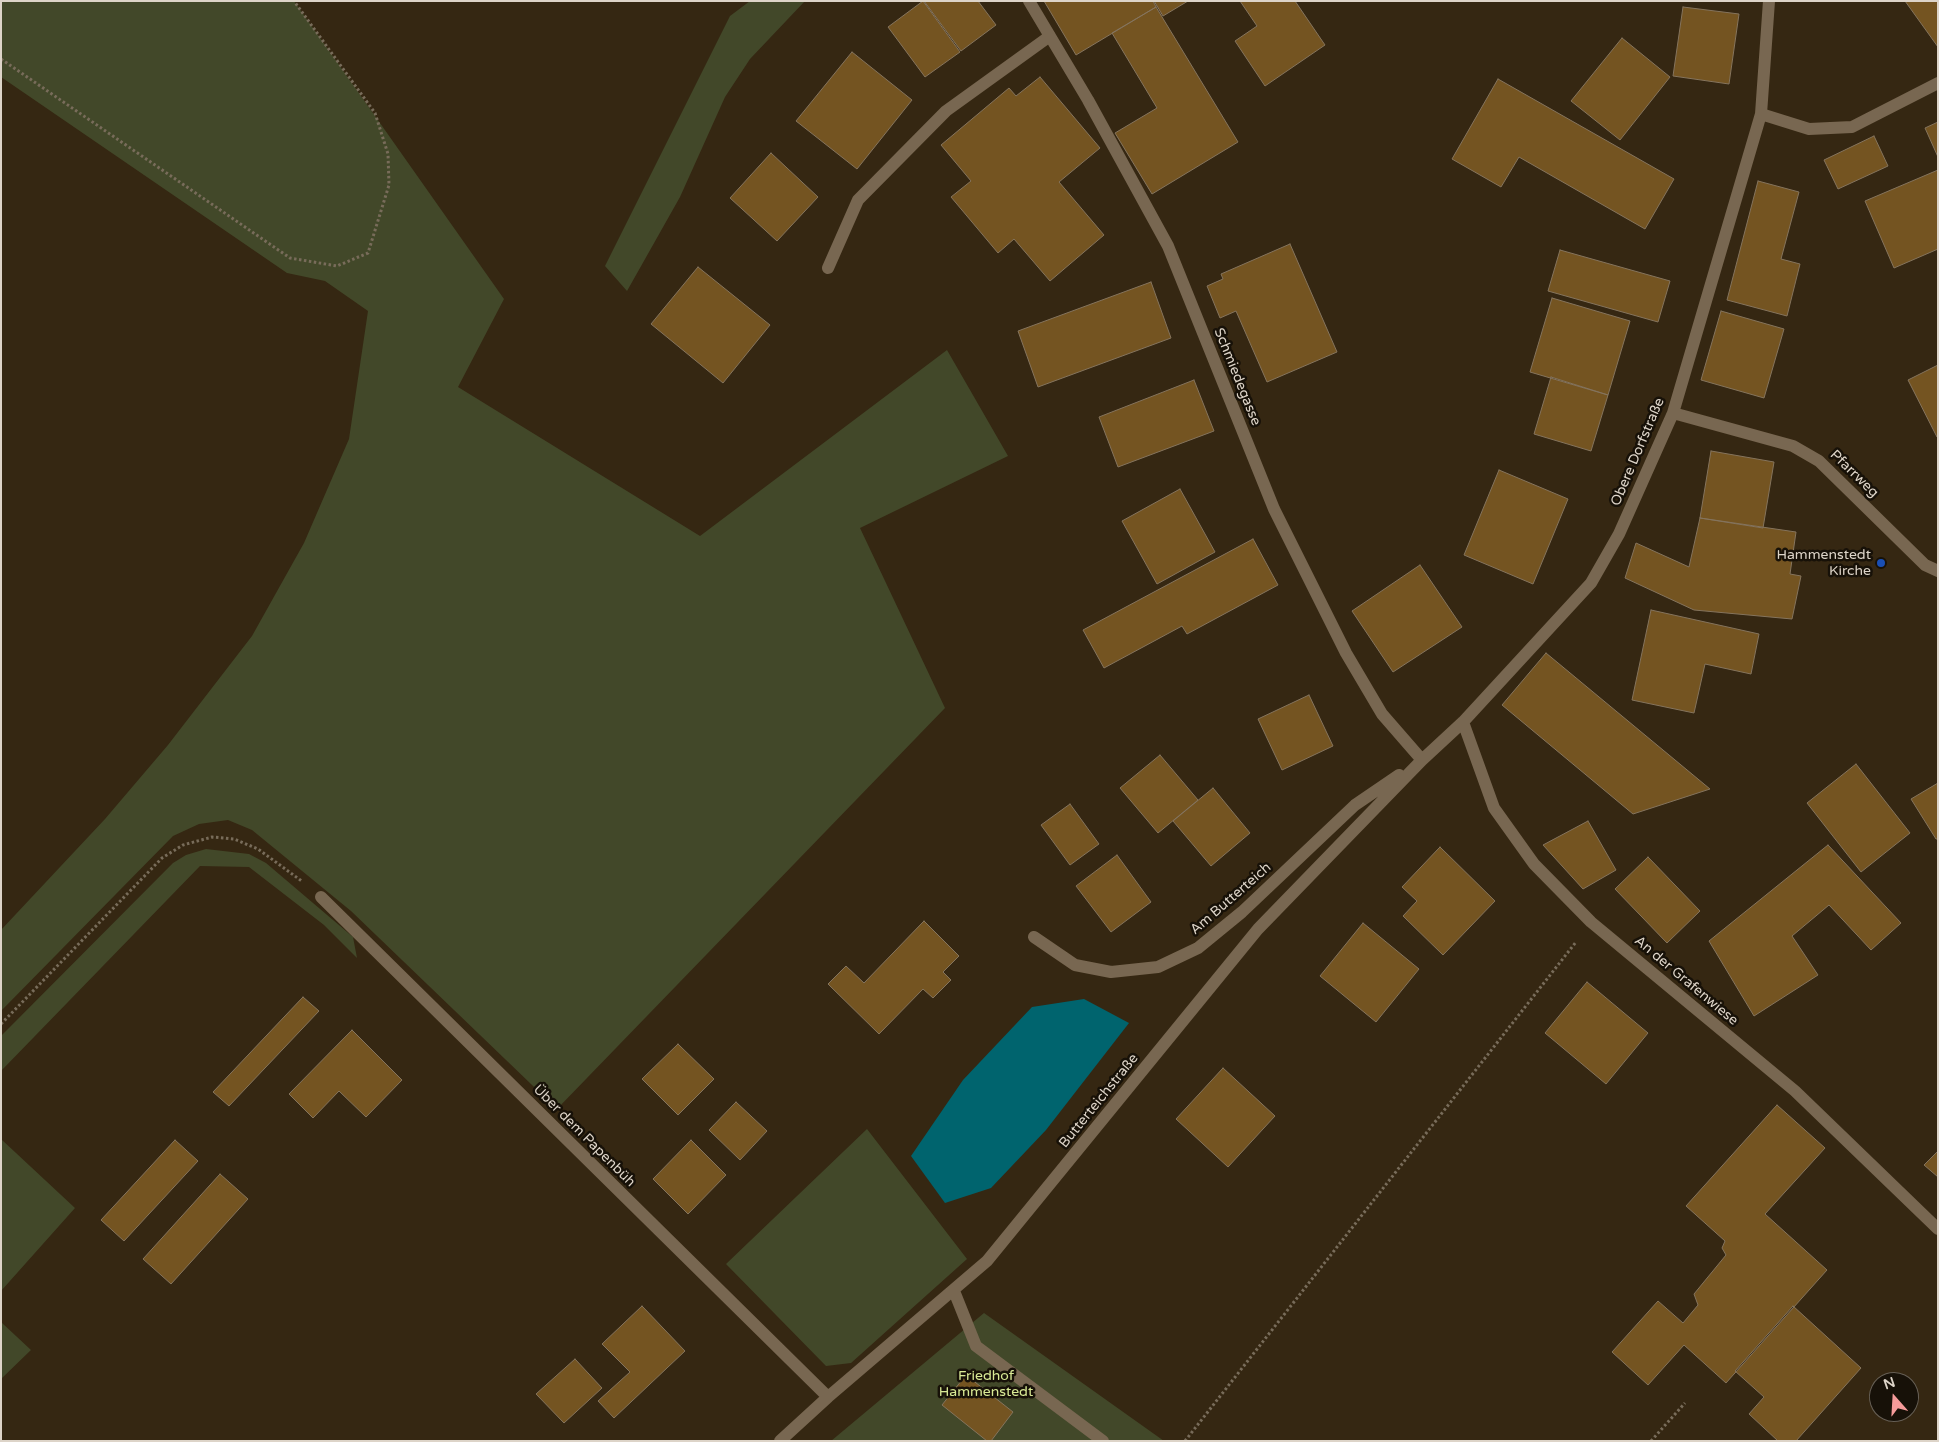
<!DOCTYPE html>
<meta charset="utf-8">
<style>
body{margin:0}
#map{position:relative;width:1939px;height:1442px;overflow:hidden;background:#352712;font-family:"Varela Round",sans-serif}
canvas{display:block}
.frame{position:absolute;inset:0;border:2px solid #ddd4c8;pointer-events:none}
.north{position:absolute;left:1869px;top:1372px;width:50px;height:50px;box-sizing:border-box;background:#171108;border:1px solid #665f55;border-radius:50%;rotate:341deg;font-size:14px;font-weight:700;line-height:20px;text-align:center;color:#ddd4c8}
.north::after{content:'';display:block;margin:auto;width:18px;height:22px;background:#f59b9a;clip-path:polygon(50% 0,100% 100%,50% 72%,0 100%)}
</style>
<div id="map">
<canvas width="1939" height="1442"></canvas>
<div class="frame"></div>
<div class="north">N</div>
</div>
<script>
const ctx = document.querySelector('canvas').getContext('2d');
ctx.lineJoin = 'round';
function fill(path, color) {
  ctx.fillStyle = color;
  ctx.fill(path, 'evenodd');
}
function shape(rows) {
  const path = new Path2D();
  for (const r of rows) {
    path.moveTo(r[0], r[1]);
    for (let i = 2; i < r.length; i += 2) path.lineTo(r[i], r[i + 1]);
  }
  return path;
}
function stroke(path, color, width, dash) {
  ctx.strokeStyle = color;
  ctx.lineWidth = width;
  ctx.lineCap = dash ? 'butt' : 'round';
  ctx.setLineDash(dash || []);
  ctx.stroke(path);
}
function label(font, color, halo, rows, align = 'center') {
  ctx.font = font + ' "Varela Round",sans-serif';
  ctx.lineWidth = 5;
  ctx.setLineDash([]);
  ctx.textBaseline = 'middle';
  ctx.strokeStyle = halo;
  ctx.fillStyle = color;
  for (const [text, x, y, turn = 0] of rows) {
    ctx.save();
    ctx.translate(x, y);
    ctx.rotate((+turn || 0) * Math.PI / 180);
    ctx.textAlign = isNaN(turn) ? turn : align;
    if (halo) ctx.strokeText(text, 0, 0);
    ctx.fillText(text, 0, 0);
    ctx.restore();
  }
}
fill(shape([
 [1,1,294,1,504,299,458,387,700,536,947,350,1008,456,860,528,945,708,557,1109,351,911,252,830,228,820,199,824,173,836,1,1011,1,930,105,819,168,745,252,636,304,543,349,439,368,311,325,281,287,273,1,77],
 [750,1,805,1,750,59,725,97,680,197,627,291,605,266,730,16],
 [206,849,249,854,266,863,353,937,357,958,324,925,249,867,200,866,1,1071,1,1036,173,863,186,855],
 [867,1129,967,1259,851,1363,826,1366,726,1264],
 [1,1139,75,1208,1,1291],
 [984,1313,1164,1441,831,1441],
 [1,1322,31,1350,1,1379]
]), '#424829');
fill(shape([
 [1084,999,1129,1023,1046,1130,991,1188,945,1203,911,1156,963,1080,1032,1007]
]), '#00646e');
const building = shape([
 [923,1,960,52,925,77,888,27,923,1],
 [924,1,978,1,996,25,961,51,924,1],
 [1044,1,1153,1,1156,7,1076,55,1044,1],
 [1154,1,1188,1,1163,16,1154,1],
 [1240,1,1295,1,1325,45,1265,86,1235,41,1257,26,1240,1],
 [1905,1,1938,1,1938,47,1905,1],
 [1156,7,1238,142,1152,194,1115,133,1157,108,1112,33,1156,7],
 [1683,7,1739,14,1729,84,1673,76,1683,7],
 [1622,38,1670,77,1620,140,1571,101,1622,38],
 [852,52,912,100,857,169,796,121,852,52],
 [1040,77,1100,148,1059,182,1104,235,1050,281,1014,239,998,253,951,197,971,181,941,145,1009,88,1016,96,1040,77],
 [1498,79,1674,179,1645,229,1519,157,1501,187,1452,159,1498,79],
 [1938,122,1938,157,1925,128,1938,122],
 [1874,136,1888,166,1838,189,1824,160,1874,136],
 [771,153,818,197,777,241,730,198,771,153],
 [1938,170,1938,249,1894,268,1865,201,1938,170],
 [1758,181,1799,192,1781,259,1800,264,1787,316,1727,300,1758,181],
 [1290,244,1337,352,1267,382,1236,311,1220,318,1207,286,1223,279,1221,274,1290,244],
 [1560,250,1670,281,1658,322,1548,291,1560,250],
 [698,267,770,325,723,383,651,324,698,267],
 [1151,282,1171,338,1038,387,1018,331,1151,282],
 [1552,298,1630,321,1608,395,1530,372,1552,298],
 [1721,311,1784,329,1764,398,1701,380,1721,311],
 [1938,365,1938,437,1937,437,1908,380,1938,365],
 [1551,377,1608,395,1591,451,1534,434,1551,377],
 [1194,380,1214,431,1118,467,1099,417,1194,380],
 [1711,451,1774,462,1763,528,1700,518,1711,451],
 [1499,470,1568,499,1533,584,1464,555,1499,470],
 [1180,489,1215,552,1157,584,1122,521,1180,489],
 [1700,518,1796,532,1790,574,1801,576,1792,619,1694,610,1625,578,1636,543,1689,567,1700,518],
 [1253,539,1278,585,1187,634,1182,626,1104,668,1083,630,1253,539],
 [1420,565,1462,627,1393,672,1352,611,1420,565],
 [1651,610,1759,634,1751,674,1705,664,1694,713,1632,700,1651,610],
 [1546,653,1710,789,1633,814,1502,705,1546,653],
 [1309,695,1333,746,1282,770,1258,719,1309,695],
 [1160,755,1198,800,1158,833,1120,788,1160,755],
 [1856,764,1910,833,1861,872,1807,803,1856,764],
 [1938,783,1938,839,1936,839,1911,799,1938,783],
 [1213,788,1250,833,1211,866,1173,821,1213,788],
 [1070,804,1099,844,1070,865,1041,825,1070,804],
 [1588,821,1616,870,1583,889,1543,845,1588,821],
 [1828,845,1901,923,1871,950,1829,905,1792,936,1818,975,1754,1016,1709,941,1828,845],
 [1440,847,1495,901,1443,955,1403,916,1417,901,1402,887,1440,847],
 [1117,855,1151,902,1111,932,1076,886,1117,855],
 [1648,857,1700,911,1667,943,1615,889,1648,857],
 [924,921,959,956,943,972,951,980,933,998,923,989,879,1034,828,984,846,966,864,983,924,921],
 [1363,923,1419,969,1376,1022,1320,976,1363,923],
 [1587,982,1648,1033,1606,1084,1545,1033,1587,982],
 [303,997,319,1011,229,1106,213,1092,303,997],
 [352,1030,402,1080,366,1117,339,1091,313,1118,289,1094,352,1030],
 [678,1044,714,1079,678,1115,642,1079,678,1044],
 [1223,1068,1275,1116,1228,1167,1176,1119,1223,1068],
 [736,1102,767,1131,740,1160,709,1130,736,1102],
 [1777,1105,1825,1148,1765,1214,1827,1270,1726,1383,1684,1345,1648,1385,1612,1352,1658,1301,1683,1323,1698,1305,1694,1294,1726,1255,1722,1248,1725,1241,1686,1206,1777,1105],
 [175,1140,198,1161,124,1241,101,1220,175,1140],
 [691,1140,726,1175,688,1214,653,1179,691,1140],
 [1938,1151,1938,1177,1924,1165,1938,1151],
 [220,1174,248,1199,171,1284,143,1259,220,1174],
 [642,1306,685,1351,614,1418,598,1401,630,1372,602,1344,642,1306],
 [1793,1306,1861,1368,1796,1441,1778,1441,1749,1414,1764,1397,1735,1371,1793,1306],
 [575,1359,602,1388,564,1423,536,1394,575,1359],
 [966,1375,1013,1412,991,1441,987,1441,942,1405,966,1375]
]);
fill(building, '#745421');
stroke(building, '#85745d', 1);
stroke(shape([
 [1,59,290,258,337,266,368,253,389,185,388,154,375,113,294,1],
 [1,1024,162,858,183,845,212,837,234,839,258,849,303,882],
 [1185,1441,1576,942],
 [1651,1441,1685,1403]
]), '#786c5a', 3, [2.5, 2.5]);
stroke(shape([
 [1029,1,1088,100,1168,246,1274,509,1346,653,1382,714,1422,760],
 [1761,114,1809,129,1852,127,1938,83],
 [828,268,858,200,946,111,1050,36],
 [1673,413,1793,446,1819,461,1925,565,1938,571],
 [1463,722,1494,808,1534,864,1591,922,1795,1091,1938,1229],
 [321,897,828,1397],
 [1034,937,1075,965,1111,972,1158,967,1198,948,1242,912,1355,805,1399,775],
 [954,1291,976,1346,1103,1441],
 [780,1441,828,1397,987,1261,1258,929,1422,760,1463,722,1591,583,1619,534,1673,413,1761,114,1769,1]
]), '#786751', 12);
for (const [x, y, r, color] of [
 [1881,563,5,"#1a4fb4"]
]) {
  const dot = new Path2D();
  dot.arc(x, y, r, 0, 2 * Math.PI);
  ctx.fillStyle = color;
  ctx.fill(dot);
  stroke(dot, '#171108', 2);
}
label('14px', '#ddd4c8', '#171108', [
 ["Schmiedegasse",1237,377,68],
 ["Obere Dorfstraße",1638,452,-67],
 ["Pfarrweg",1854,474,44],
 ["Am Butterteich",1231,899,-41],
 ["An der Grafenwiese",1686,981,40],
 ["Butterteichstraße",1099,1101,-51],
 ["Über dem Papenbüh",584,1136,45]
]);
label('14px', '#ddd4c8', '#171108', [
 ["Hammenstedt",1871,555],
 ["Kirche",1871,571]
], 'right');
label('14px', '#d9ea95', '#171108', [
 ["Friedhof",986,1376],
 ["Hammenstedt",986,1392]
]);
</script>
